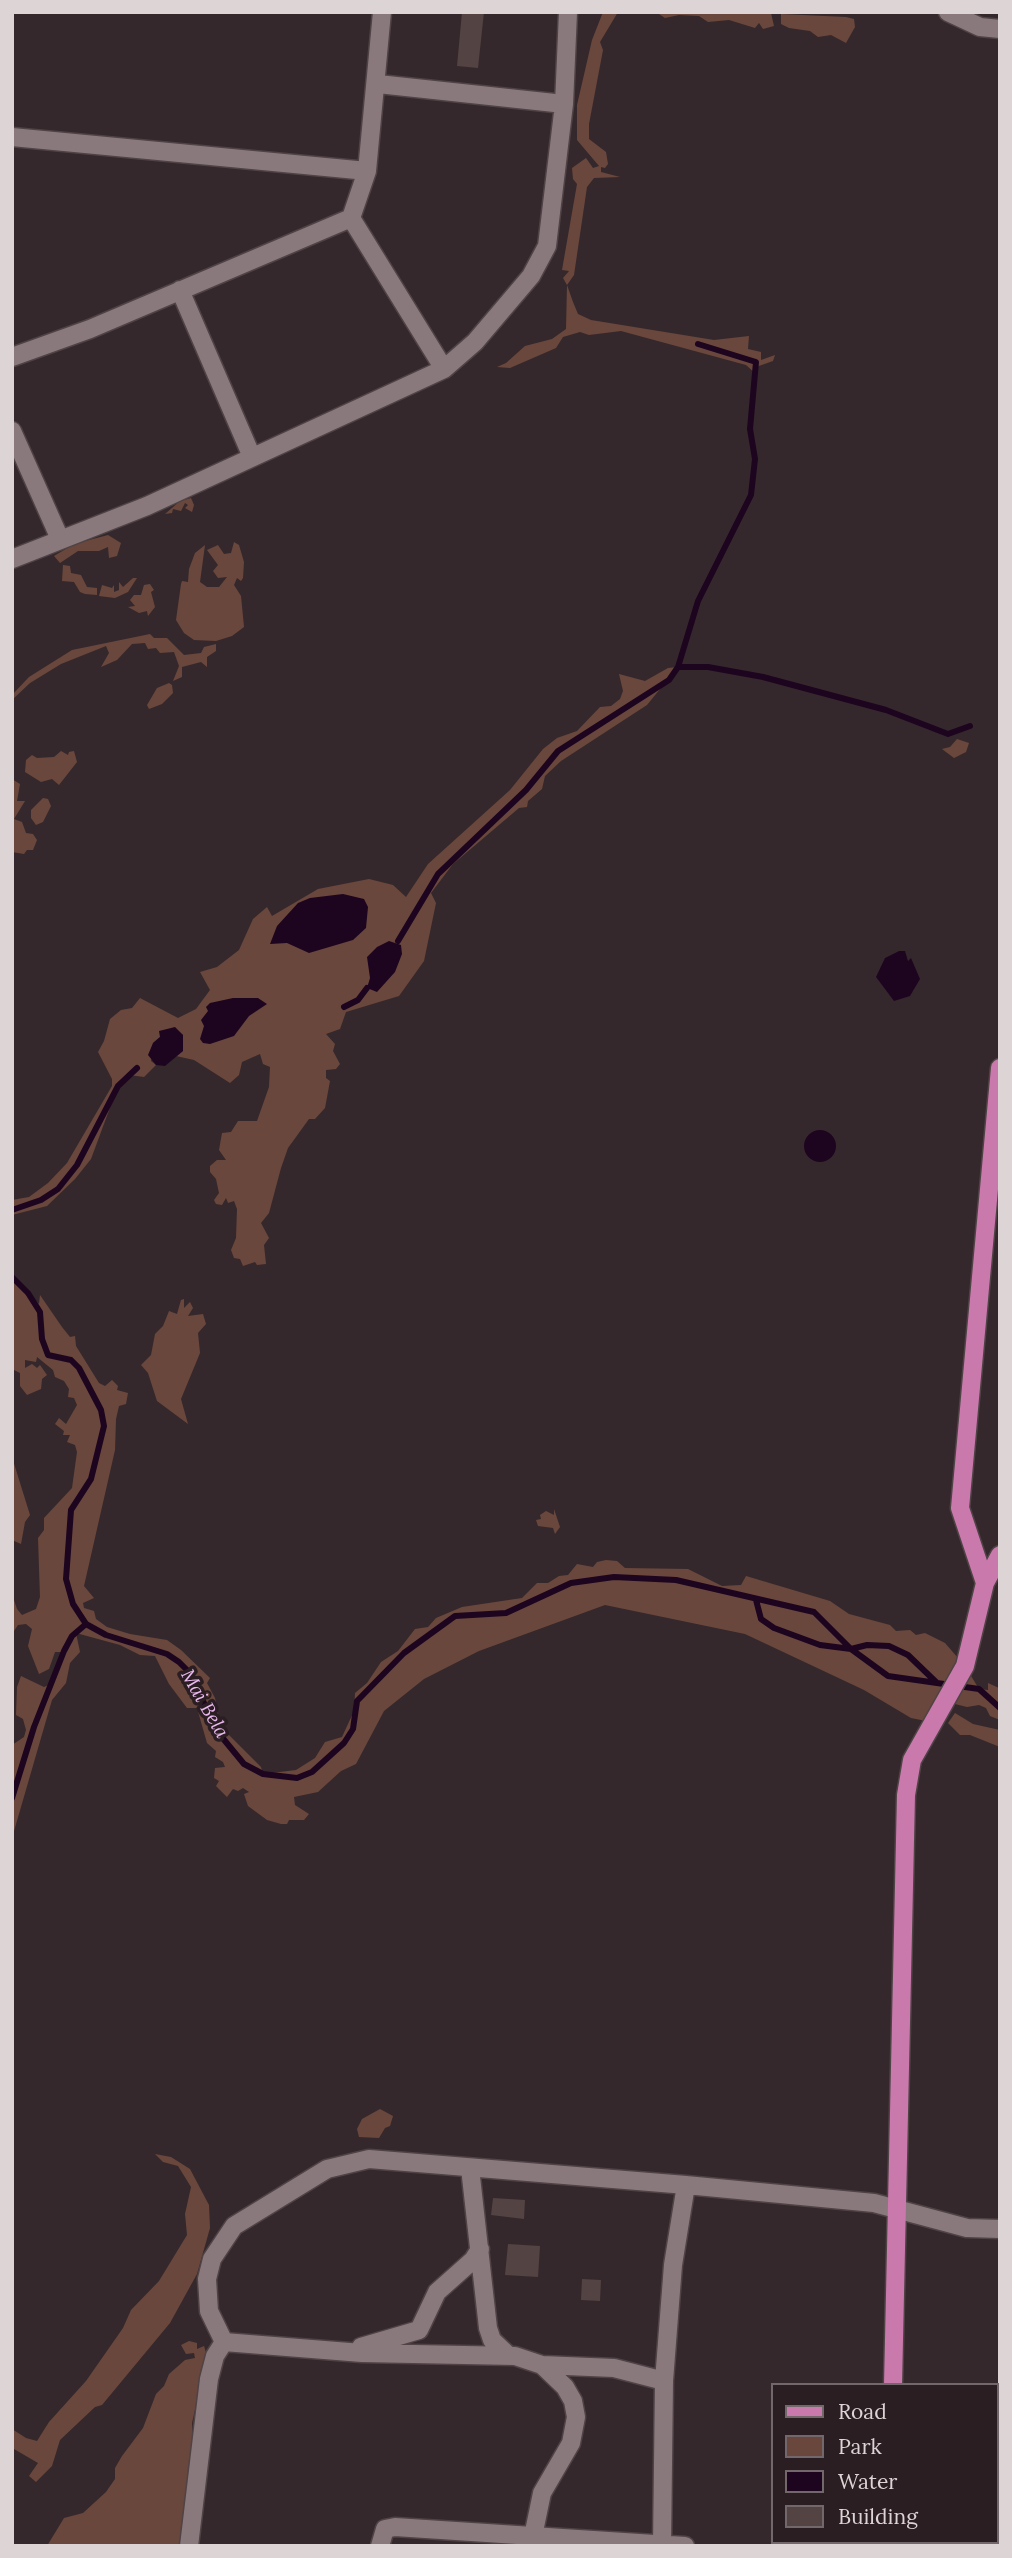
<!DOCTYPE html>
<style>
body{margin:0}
#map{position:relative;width:1012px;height:2558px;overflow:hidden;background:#35282c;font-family:Lora,serif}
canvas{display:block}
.frame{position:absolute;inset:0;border:14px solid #ddd4d6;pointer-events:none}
.legend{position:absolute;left:771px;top:2383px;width:228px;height:161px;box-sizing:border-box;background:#2b1e22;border:2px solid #72676a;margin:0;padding:9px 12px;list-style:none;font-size:21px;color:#ddd4d6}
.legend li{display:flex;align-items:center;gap:14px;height:35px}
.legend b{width:35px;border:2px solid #72676a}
</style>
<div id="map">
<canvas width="1012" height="2558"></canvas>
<div class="frame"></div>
<ul class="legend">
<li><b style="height:9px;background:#c979ac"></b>Road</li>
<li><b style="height:19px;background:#6a473c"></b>Park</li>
<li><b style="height:19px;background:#1d0520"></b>Water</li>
<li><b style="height:19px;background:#534343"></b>Building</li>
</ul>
</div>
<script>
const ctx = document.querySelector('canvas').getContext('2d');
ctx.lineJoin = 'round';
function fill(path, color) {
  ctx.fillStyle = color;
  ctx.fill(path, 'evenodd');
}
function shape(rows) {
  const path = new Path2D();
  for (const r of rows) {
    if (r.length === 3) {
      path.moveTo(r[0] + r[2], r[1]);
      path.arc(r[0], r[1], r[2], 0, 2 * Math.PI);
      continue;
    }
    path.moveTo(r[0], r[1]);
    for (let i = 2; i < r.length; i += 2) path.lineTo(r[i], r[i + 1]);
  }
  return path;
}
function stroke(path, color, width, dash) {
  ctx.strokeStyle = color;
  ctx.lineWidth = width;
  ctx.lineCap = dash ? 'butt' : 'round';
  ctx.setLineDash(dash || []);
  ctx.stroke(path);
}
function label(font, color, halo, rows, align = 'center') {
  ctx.font = font + ' Lora,serif';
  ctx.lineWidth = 7;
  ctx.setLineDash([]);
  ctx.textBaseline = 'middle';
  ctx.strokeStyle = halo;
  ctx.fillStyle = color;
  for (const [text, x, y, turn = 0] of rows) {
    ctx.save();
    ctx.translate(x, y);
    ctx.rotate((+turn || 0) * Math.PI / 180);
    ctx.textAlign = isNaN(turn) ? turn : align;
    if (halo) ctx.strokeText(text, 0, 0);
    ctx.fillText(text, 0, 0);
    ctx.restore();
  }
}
fill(shape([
 [603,12,618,12,600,42,603,50,589,124,589,139,606,152,608,164,605,168,601,167,601,172,620,177,594,178,587,187,574,275,567,285,573,302,578,314,591,320,714,340,749,336,748,349,761,352,761,360,775,355,773,361,756,367,756,374,746,365,621,331,589,335,580,332,563,337,556,348,510,368,497,367,506,363,525,346,552,339,566,329,567,285,563,278,569,271,562,270,577,184,573,179,572,168,586,158,593,168,599,166,577,140,577,105,592,40],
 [656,12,766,12,771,13,774,26,763,29,759,23,755,28,729,20,708,22,699,16,679,15,665,18],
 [781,14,846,17,854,19,855,27,846,43,831,35,818,37,810,31,789,28,781,24],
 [191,498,194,505,192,512,185,508,188,505,185,503,181,511,173,509,172,513,165,514,180,501],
 [108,535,121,543,117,556,109,558,108,547,99,551,78,551,60,563,54,556,74,544],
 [234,542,239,545,244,562,243,578,241,581,237,578,234,585,241,596,244,627,232,636,216,641,194,640,184,633,176,620,181,584,182,581,188,582,189,569,195,553,205,545,200,582,207,587,219,587,227,577,218,578,213,571,218,565,207,550,218,545,224,554,231,553],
 [63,565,70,566,71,573,81,575,87,587,97,588,97,595,85,594,80,592,74,582,62,581],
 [133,578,137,578,128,592,115,598,99,596,102,585,112,588,114,585,114,592,119,590,119,582,123,587],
 [150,584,154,590,151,592,155,607,148,616,147,611,139,613,128,607,135,606,130,600,134,595,141,595,144,585],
 [150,634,154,638,167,638,184,655,201,653,204,647,216,644,216,651,207,657,207,667,201,662,182,667,182,677,173,681,179,666,174,652,160,653,156,648,148,649,145,643,132,644,117,660,101,667,109,653,106,646,61,664,30,683,12,700,12,695,29,677,72,650],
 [678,667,647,705,561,761,545,776,542,789,528,801,527,807,519,808,453,864,431,893,436,903,424,961,399,996,346,1012,340,1029,326,1034,335,1044,333,1051,340,1064,336,1069,326,1070,326,1078,330,1081,325,1108,315,1119,309,1119,288,1148,281,1168,269,1213,261,1223,269,1238,264,1245,266,1264,257,1265,255,1262,243,1266,240,1259,234,1258,231,1250,236,1238,237,1209,234,1201,228,1203,226,1198,222,1205,216,1204,214,1200,219,1193,216,1179,210,1172,210,1166,217,1160,226,1160,219,1150,222,1133,231,1132,238,1121,257,1121,269,1087,270,1067,263,1064,260,1054,242,1062,239,1075,230,1083,194,1060,176,1056,183,1051,183,1035,178,1031,168,1030,153,1043,151,1061,156,1065,144,1077,129,1075,118,1086,91,1159,75,1179,47,1206,12,1215,12,1200,29,1197,48,1183,67,1163,112,1086,112,1079,98,1052,104,1041,110,1019,121,1010,132,1008,140,998,178,1018,196,1009,210,990,200,972,217,967,239,950,253,919,267,907,272,916,318,889,369,879,393,885,406,897,428,864,510,790,543,749,557,738,577,731,600,707,611,706,620,699,623,691,619,674,645,681,668,668],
 [169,683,172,685,173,693,162,704,149,709,147,705,157,688],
 [957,739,969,743,966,752,954,758,942,749,950,747],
 [61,751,68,755,69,752,74,751,77,762,59,785,52,779,41,782,25,772,26,760,32,755,37,758,54,757],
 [12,779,20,784,17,801,25,801,14,819,22,822,26,833,33,834,37,840,33,850,27,850,24,854,12,852],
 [43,798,48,799,51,806,43,822,36,825,31,818,31,810],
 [12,1277,39,1304,40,1295,62,1327,70,1337,75,1336,76,1346,99,1383,105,1386,112,1380,118,1386,117,1390,128,1393,126,1404,119,1406,116,1419,115,1450,84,1586,94,1598,83,1603,84,1608,94,1611,96,1619,107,1627,130,1634,167,1640,181,1650,210,1678,207,1683,215,1698,221,1727,261,1767,263,1774,296,1770,315,1758,325,1742,342,1737,354,1711,355,1693,367,1683,381,1662,398,1651,415,1629,428,1627,436,1618,462,1607,522,1598,537,1583,548,1583,559,1576,568,1575,577,1564,593,1567,597,1562,606,1560,617,1561,625,1568,688,1569,722,1586,741,1585,746,1576,830,1601,849,1614,890,1625,896,1631,910,1630,916,1635,925,1633,945,1643,965,1666,979,1689,988,1690,988,1683,999,1688,1000,1720,990,1716,986,1708,979,1705,967,1707,943,1701,931,1722,911,1718,864,1690,745,1634,605,1605,479,1651,424,1679,384,1711,356,1764,341,1771,318,1792,294,1797,295,1805,309,1814,304,1820,289,1820,287,1824,281,1824,267,1820,248,1806,244,1794,249,1792,243,1788,238,1791,233,1789,227,1797,216,1786,219,1781,214,1778,215,1768,225,1767,223,1762,215,1757,216,1751,207,1743,197,1708,187,1708,169,1684,155,1656,140,1655,120,1645,76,1633,80,1652,70,1663,66,1683,52,1700,12,1838,12,1745,24,1737,26,1730,23,1719,16,1715,17,1687,21,1676,44,1687,51,1684,64,1652,55,1652,49,1669,39,1674,28,1646,32,1629,26,1624,18,1625,12,1634,12,1594,17,1609,22,1615,36,1609,40,1597,38,1538,44,1530,44,1518,72,1488,77,1452,75,1445,67,1442,70,1435,63,1435,64,1431,55,1424,59,1418,66,1424,77,1405,74,1398,68,1397,69,1389,64,1381,55,1377,53,1370,37,1357,36,1362,25,1360,25,1368,32,1364,37,1368,40,1365,47,1375,42,1379,41,1389,27,1395,20,1386,20,1373,12,1369],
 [184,1299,184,1308,190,1302,193,1308,188,1316,203,1314,206,1324,198,1333,200,1353,181,1399,188,1424,157,1401,148,1373,141,1365,151,1355,155,1334,163,1326,169,1311,177,1314,181,1300],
 [12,1457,30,1515,25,1522,21,1544,12,1540],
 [554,1509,560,1527,555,1534,553,1528,538,1526,536,1520,541,1519,540,1515,546,1511,554,1515],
 [955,1713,973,1724,1000,1730,1000,1747,970,1735,960,1735,948,1723],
 [380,2109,393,2116,390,2126,385,2128,379,2138,359,2137,357,2129,362,2119],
 [155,2154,171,2157,190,2169,209,2205,210,2228,197,2274,170,2323,102,2405,95,2407,60,2440,52,2466,36,2482,29,2476,38,2463,14,2449,12,2429,26,2438,37,2441,49,2422,86,2381,123,2328,131,2310,159,2281,187,2235,185,2214,191,2187,178,2166,163,2162],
 [189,2341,197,2343,197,2349,204,2346,207,2356,192,2423,193,2452,182,2546,47,2546,64,2518,83,2513,106,2492,115,2479,115,2468,122,2456,143,2428,156,2394,164,2386,169,2374,185,2360,195,2358,194,2353,186,2354,181,2345]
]), '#6a473c');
fill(shape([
 [343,894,364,899,368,907,366,928,353,940,309,953,287,943,270,944,277,926,298,903,310,898],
 [389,941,401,945,402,954,395,972,377,992,367,988,370,978,367,957,377,947],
 [899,951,905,951,908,961,911,958,920,979,910,996,894,1001,876,977,885,958],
 [233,998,258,998,267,1004,249,1016,234,1036,210,1044,203,1043,200,1039,204,1026,201,1020,208,1011,206,1007,210,1003],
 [175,1027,183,1035,183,1051,165,1066,156,1065,148,1055,153,1043,160,1037,159,1031],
 [820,1146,16]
]), '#1d0520');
stroke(shape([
 [678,667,708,667,763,677,886,710,948,734,970,726],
 [398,941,438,874,526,790,558,751,669,680,678,667,698,601,751,495,755,459,750,429,756,362,698,344],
 [344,1007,358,1000,367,988],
 [12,1210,41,1200,58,1189,77,1165,118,1086,137,1068],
 [12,1277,28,1293,40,1312,42,1339,48,1355,71,1360,79,1368,101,1410,104,1426,91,1479,71,1510,66,1579,73,1604,86,1624,106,1635,167,1654,179,1662,191,1674,216,1730,244,1764,263,1774,297,1778,312,1772,344,1743,353,1729,357,1701,404,1653,455,1616,506,1613,571,1583,614,1577,676,1580,814,1612,851,1649,888,1676,979,1689,1000,1708],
 [756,1600,761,1619,774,1628,820,1645,851,1649,867,1645,889,1646,908,1655,936,1682],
 [12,1798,34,1727,64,1651,72,1636,86,1624]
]), '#1d0520', 6);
fill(shape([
 [462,12,484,12,478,68,457,66],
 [493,2198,525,2200,524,2219,491,2215],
 [508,2244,540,2246,538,2277,505,2275],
 [582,2279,601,2280,600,2301,581,2300]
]), '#534343');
const minor = shape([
 [948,12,980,27,1000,29],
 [378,84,564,104],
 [12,137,367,171],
 [351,218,444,369],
 [180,290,252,457],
 [12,357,90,329,351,218,367,171,382,12],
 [12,431,60,539],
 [12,559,147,506,444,369,475,342,531,276,547,246,564,104,568,12],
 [470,2168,488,2328,492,2340,509,2356],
 [224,2342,362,2353,515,2356,542,2365,614,2368,664,2381],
 [361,2347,419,2330,437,2292,473,2260,480,2249],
 [189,2546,209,2379,215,2356,224,2342,209,2311,207,2279,212,2259,234,2226,327,2169,369,2159,686,2185,874,2203,967,2228,1000,2229],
 [380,2546,385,2529,395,2527,685,2546],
 [531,2546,542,2493,571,2443,576,2417,573,2401,565,2387,542,2365],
 [662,2546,664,2381,673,2265,686,2185]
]);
const primary = shape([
 [1000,1068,960,1508,985,1583,1000,1555],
 [893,2385,906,1795,912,1760,965,1666,985,1583],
 [889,2546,889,2542]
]);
stroke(minor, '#4f4346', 21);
stroke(primary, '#4f4346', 21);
stroke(minor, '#89797d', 18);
stroke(primary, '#c979ac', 18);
label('italic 19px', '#eab9f0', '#2b1e22', [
 ["Mai Bela",204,1704,60]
]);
</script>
